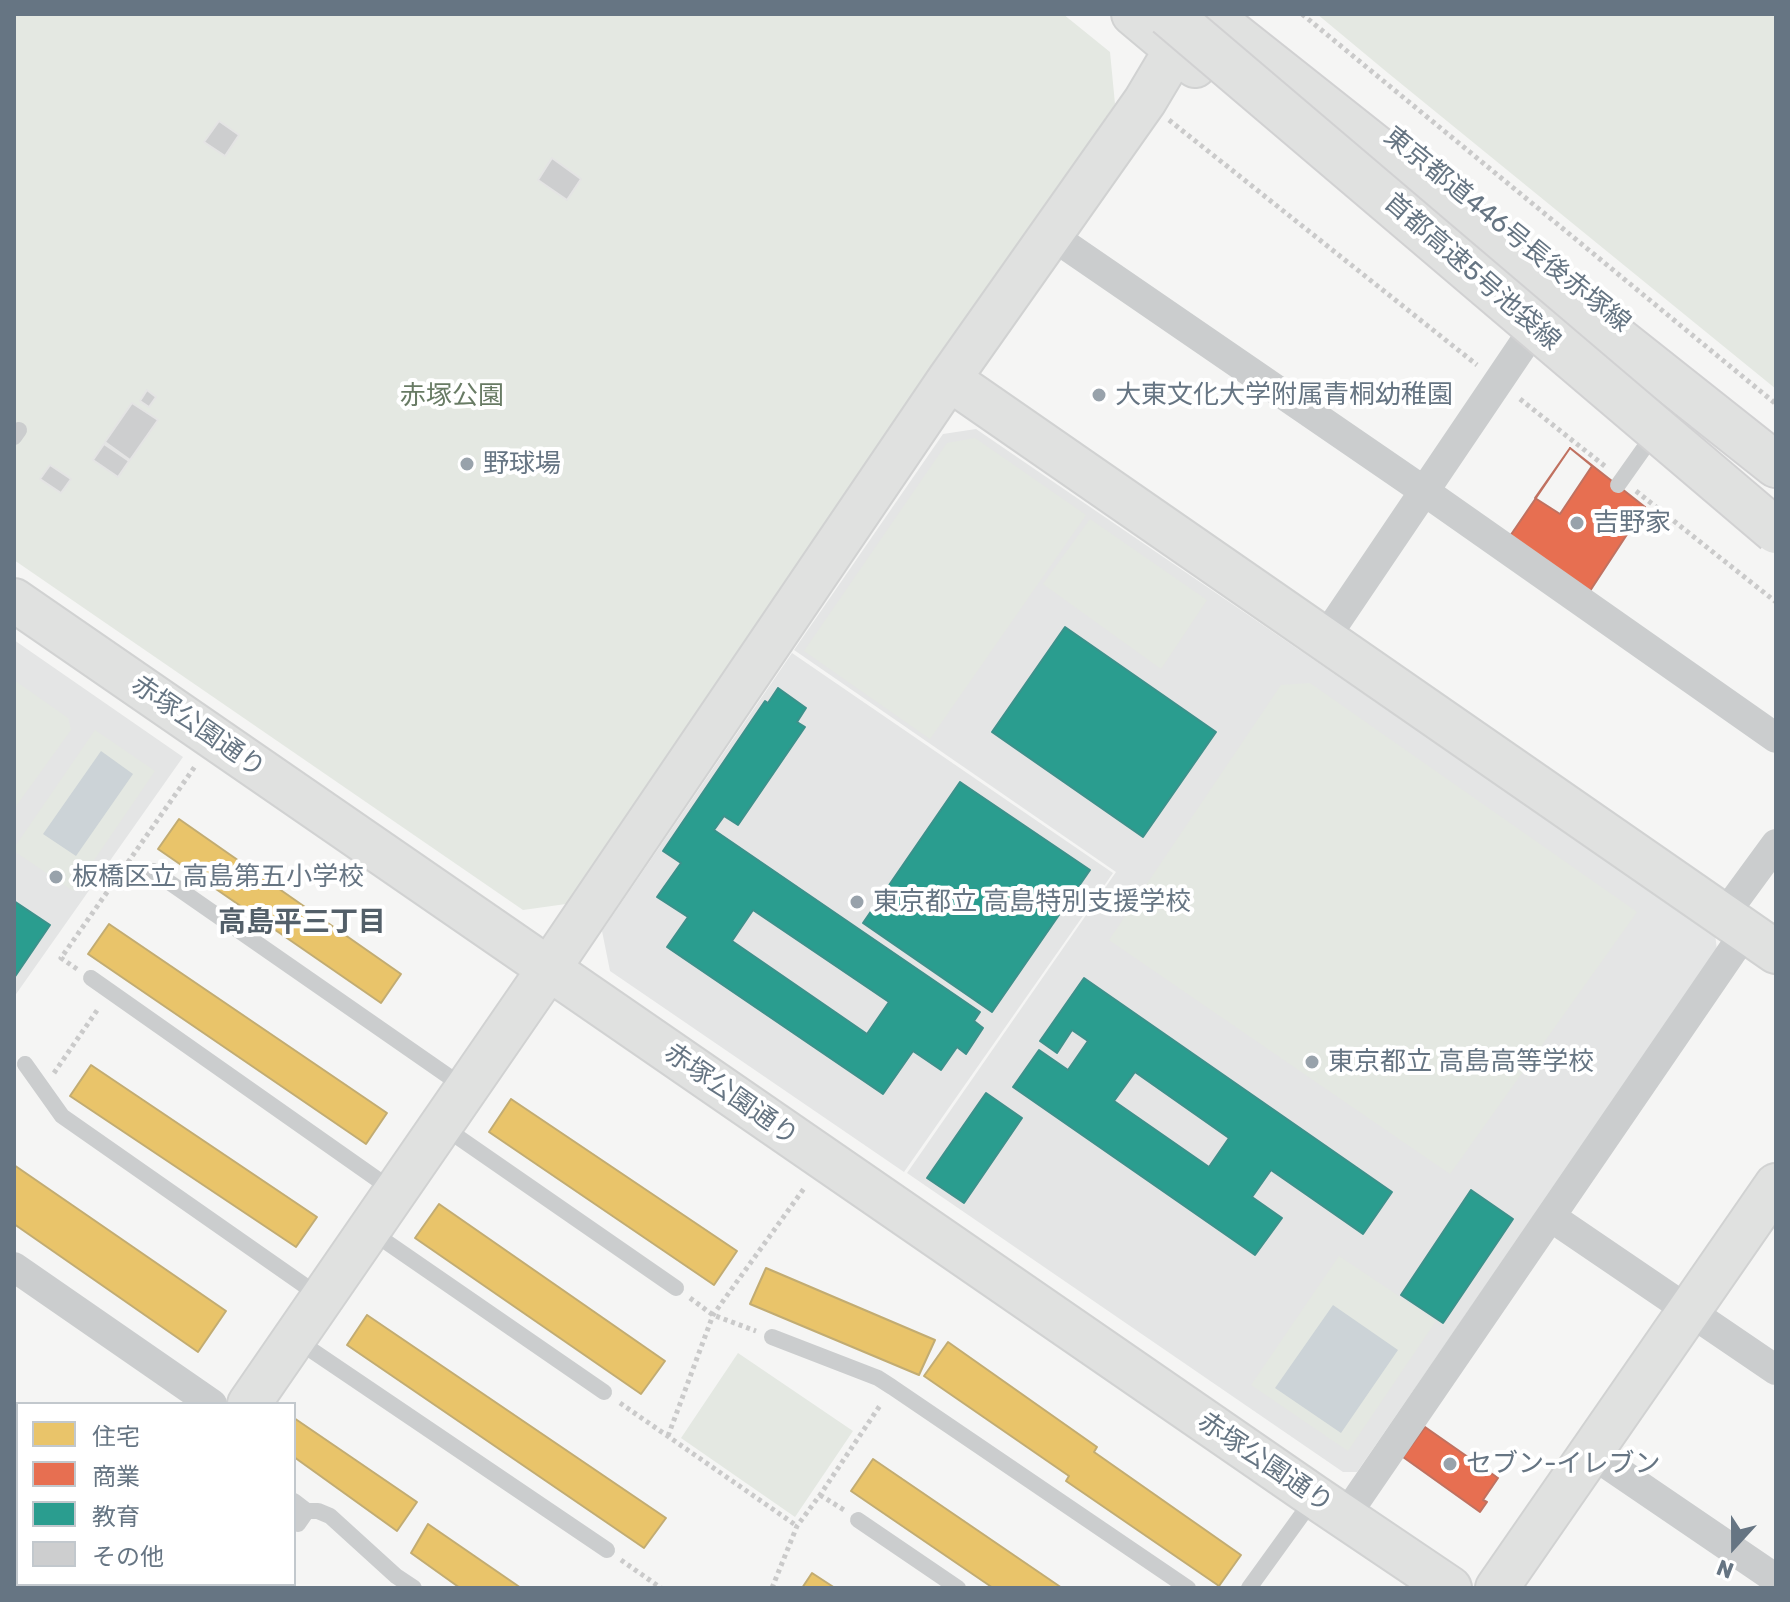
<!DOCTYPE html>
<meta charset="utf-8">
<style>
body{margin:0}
#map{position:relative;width:1790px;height:1602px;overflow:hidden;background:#f5f5f4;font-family:Rubik,"Noto Sans JP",sans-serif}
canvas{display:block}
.frame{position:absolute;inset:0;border:16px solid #667583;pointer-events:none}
.legend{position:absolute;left:16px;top:1402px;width:280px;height:184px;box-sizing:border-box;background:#fff;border:2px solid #c2c8cd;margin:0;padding:10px 14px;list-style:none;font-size:24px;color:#667583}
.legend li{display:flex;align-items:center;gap:16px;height:40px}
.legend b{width:40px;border:2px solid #c2c8cd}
.north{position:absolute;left:1694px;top:1506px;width:80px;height:80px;-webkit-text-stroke:6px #fff;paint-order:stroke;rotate:201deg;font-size:22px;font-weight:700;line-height:32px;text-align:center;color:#667583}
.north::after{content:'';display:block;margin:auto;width:28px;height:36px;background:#667583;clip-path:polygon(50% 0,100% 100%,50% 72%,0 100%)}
</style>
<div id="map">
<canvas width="1790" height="1602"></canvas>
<div class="frame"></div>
<ul class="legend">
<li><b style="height:22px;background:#e9c46a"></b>住宅</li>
<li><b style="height:22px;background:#e76f51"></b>商業</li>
<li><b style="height:22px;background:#2a9d8f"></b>教育</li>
<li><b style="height:22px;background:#cdcecf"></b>その他</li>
</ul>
<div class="north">N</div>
</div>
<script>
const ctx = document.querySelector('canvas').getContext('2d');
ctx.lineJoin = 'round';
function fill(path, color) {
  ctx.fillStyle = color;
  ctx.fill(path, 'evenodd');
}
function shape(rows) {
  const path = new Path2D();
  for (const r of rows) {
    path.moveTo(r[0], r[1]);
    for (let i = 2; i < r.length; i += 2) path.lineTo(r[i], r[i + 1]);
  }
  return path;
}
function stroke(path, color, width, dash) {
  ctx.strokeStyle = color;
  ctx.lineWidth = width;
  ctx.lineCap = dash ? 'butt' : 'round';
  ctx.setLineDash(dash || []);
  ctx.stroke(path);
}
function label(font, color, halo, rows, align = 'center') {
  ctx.font = font + ' Rubik,"Noto Sans JP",sans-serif';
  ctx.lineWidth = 8;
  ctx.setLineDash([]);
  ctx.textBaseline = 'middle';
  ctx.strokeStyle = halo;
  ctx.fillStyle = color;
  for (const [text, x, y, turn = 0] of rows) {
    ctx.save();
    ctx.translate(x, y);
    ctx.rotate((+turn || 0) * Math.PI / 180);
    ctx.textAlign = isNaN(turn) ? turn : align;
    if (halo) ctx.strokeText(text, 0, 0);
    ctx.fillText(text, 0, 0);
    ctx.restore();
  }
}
fill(shape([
 [976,429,1715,934,1717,950,1357,1472,1343,1472,907,1173,1116,872,794,650,943,434],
 [14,640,183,757,14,997],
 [792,653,1113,873,904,1172,610,971,602,931]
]), '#e4e5e5');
fill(shape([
 [14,14,1063,14,1110,52,1115,104,566,904,523,910,14,560],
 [1317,14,1776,14,1776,389,1388,73],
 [975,438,1086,515,930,739,804,651,947,443],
 [1090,519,1207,600,1161,669,1043,584],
 [14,680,68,718,71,730,14,809],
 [1310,683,1637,912,1450,1174,1109,940,1281,685],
 [95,730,155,771,73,891,14,851,14,848],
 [1339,1256,1436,1321,1348,1451,1251,1385],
 [738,1353,853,1431,795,1517,681,1438]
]), '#e4e8e2');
fill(shape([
 [101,751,133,774,76,856,43,834],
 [1333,1305,1398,1350,1341,1433,1275,1388]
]), '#ccd3d7');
const homes = shape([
 [179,819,401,974,381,1003,158,849,179,819],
 [109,924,387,1113,366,1144,88,954,109,924],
 [91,1065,317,1217,296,1247,70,1096,91,1065],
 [511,1099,737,1251,714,1285,489,1132,511,1099],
 [14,1165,226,1311,198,1352,14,1224,14,1165],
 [439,1204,665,1361,641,1394,415,1238,439,1204],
 [766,1268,935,1340,919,1375,750,1304,766,1268],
 [367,1315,666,1518,644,1548,347,1345,367,1315],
 [948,1342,1097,1447,1094,1452,1241,1555,1219,1586,1066,1481,1069,1476,924,1376,948,1342],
 [294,1418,417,1502,397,1531,294,1457,294,1418],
 [873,1459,1062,1588,993,1588,851,1491,873,1459],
 [14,1469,18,1472,18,1526,14,1523,14,1469],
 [428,1524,521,1588,460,1588,411,1553,428,1524],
 [812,1573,835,1588,802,1588,812,1573]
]);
fill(homes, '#e9c46a');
stroke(homes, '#c2ac72', 2);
const shops = shape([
 [1570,448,1645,507,1588,594,1508,539,1570,448],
 [1570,448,1592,466,1560,514,1535,498,1570,448],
 [1425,1427,1498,1478,1483,1500,1487,1502,1480,1512,1403,1457,1425,1427]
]);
fill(shops, '#e76f51');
stroke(shops, '#c07160', 2);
const schools = shape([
 [1065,627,1216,732,1143,837,992,732,1065,627],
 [778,688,806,708,797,722,805,727,738,825,724,816,714,830,980,1012,974,1021,983,1028,966,1054,957,1047,941,1070,913,1051,883,1094,667,947,688,917,657,897,681,863,663,851,765,701,768,703,778,688],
 [753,910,889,1002,867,1034,732,941,753,910],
 [960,782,1090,870,992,1012,863,923,960,782],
 [14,901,50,925,14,978,14,901],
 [1084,978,1392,1192,1363,1234,1271,1170,1252,1197,1282,1218,1255,1255,1013,1087,1039,1050,1068,1070,1088,1041,1072,1030,1057,1053,1040,1041,1084,978],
 [1135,1072,1229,1138,1209,1167,1114,1101,1135,1072],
 [986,1093,1022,1118,964,1203,927,1178,986,1093],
 [1471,1190,1513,1219,1443,1323,1401,1295,1471,1190]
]);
fill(schools, '#2a9d8f');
stroke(schools, '#3c918b', 2);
const building = shape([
 [219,121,239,135,225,156,204,142,219,121],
 [552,158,581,179,567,200,538,180,552,158],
 [147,390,156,397,149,407,140,401,147,390],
 [132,403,158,420,130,460,105,442,132,403],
 [104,444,129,461,118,477,93,460,104,444],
 [50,465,71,479,61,493,40,479,50,465]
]);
fill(building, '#cdcecf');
stroke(building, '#e4e4e4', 2);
const secondary = shape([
 [1133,14,1195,66],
 [949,379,1776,952],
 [14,600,1315,1497,1450,1588],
 [249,1404,548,970,949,379,1145,101,1176,49,1201,14],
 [119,1588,122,1584],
 [1497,1588,1776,1185]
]);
const highway = shape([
 [1207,14,1776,465]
]);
stroke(secondary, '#d1d2d2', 46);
stroke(highway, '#d1d1d2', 48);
stroke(shape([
 [1302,14,1776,404],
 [1169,120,1477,365],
 [1520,399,1606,467],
 [1636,491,1776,602],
 [77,969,61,958,196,765],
 [54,1073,98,1009],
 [690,1298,713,1315,756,1331],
 [620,1403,797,1526],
 [668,1436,713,1315,805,1187],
 [820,1495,844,1510],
 [621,1560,661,1588],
 [772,1588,797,1526,820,1495,881,1404]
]), '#cacaca', 5, [4, 4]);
stroke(shape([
 [14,437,19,430],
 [1618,485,1647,444],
 [153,871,464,1087],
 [91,978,394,1191],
 [25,1064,62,1116,321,1297],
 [442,1126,676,1288],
 [369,1230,604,1392],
 [772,1337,878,1378,892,1387,1188,1588],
 [295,1339,607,1550],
 [294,1501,307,1511,298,1524],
 [307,1511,318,1511,330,1516,396,1576,414,1588],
 [858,1520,958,1588],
 [1249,1588,1314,1498]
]), '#cbcdce', 16);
stroke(shape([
 [1051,235,1424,491,1776,738],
 [1325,638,1525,342],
 [1724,915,1776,844],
 [1551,1217,1776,1370],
 [14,1267,212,1404],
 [1591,1453,1776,1579],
 [1344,1518,1746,931],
 [33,1584,39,1588]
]), '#cbcdce', 30);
stroke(secondary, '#e0e1e0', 42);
stroke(highway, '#e0e1e0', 44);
const highwayBridge = shape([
 [1168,14,1776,531]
]);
stroke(highwayBridge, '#d1d1d2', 48, []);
stroke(highwayBridge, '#e0e1e0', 44);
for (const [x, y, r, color] of [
 [1099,395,8,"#98a2ab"],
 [467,464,8,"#98a2ab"],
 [1577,523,8,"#98a2ab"],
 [56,877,8,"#98a2ab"],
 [857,902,8,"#98a2ab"],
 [1312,1062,8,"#98a2ab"],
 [1450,1464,8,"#98a2ab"]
]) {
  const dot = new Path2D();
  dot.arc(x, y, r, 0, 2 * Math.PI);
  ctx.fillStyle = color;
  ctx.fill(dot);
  stroke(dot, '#fff', 3);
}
label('26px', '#667583', '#fff', [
 ["東京都道446号長後赤塚線",1507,230,39],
 ["首都高速5号池袋線",1472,272,41],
 ["赤塚公園通り",198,727,35],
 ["赤塚公園通り",731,1095,35],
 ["赤塚公園通り",1265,1463,34]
]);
label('26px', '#667583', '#fff', [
 ["大東文化大学附属青桐幼稚園",1115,395],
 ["野球場",483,464],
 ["吉野家",1593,523],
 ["板橋区立 高島第五小学校",72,877],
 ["東京都立 高島特別支援学校",873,902],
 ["東京都立 高島高等学校",1328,1062],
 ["セブン-イレブン",1466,1464]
], 'left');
label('26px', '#687b64', '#fff', [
 ["赤塚公園",452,396]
]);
label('bold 28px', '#535f69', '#fff', [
 ["高島平三丁目",302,923]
]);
</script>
